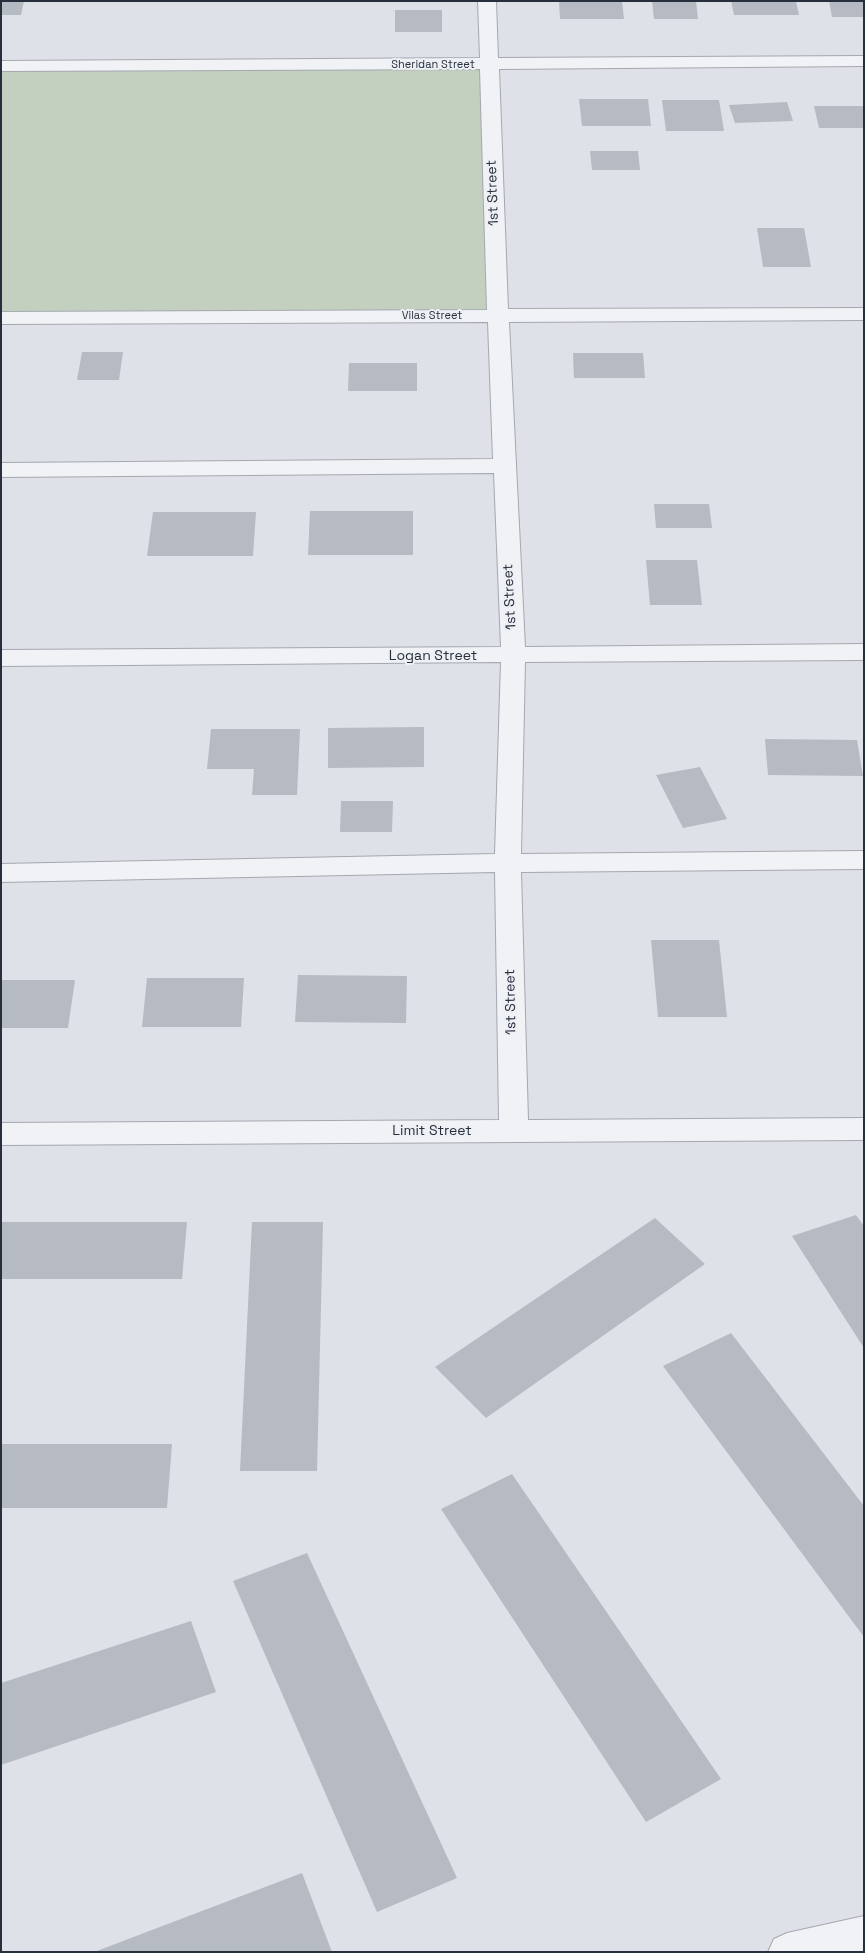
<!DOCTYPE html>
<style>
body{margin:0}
#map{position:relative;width:865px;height:1953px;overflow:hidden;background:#dee1e7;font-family:"Space Grotesk",sans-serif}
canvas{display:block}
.frame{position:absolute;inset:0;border:2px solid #282f3c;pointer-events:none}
</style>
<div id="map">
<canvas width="865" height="1953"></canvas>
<div class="frame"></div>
</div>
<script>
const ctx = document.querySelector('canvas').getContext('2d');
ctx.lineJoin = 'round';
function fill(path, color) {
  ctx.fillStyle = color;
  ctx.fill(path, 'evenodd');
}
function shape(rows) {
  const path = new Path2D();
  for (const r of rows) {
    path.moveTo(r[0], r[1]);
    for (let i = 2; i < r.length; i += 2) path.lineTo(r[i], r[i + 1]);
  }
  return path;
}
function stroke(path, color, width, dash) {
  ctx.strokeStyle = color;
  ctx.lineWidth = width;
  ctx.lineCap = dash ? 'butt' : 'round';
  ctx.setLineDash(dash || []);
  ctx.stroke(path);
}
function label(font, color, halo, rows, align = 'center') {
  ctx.font = font + ' "Space Grotesk",sans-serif';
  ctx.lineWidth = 4;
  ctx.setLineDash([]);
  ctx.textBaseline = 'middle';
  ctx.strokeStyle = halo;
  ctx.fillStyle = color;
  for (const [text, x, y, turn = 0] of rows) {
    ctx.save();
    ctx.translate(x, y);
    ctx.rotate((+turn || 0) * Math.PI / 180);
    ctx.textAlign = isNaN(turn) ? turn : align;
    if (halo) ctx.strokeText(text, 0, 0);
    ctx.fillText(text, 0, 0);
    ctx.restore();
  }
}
fill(shape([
 [489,64,498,315,1,318,1,66]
]), '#c3d0c0');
fill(shape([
 [1,1,24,1,21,15,1,15],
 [559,1,622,1,624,19,560,19],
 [652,1,696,1,698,19,654,19],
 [731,1,796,1,799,15,734,15],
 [829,1,864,1,864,17,832,17],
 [395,10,442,10,442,32,395,32],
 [579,99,648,99,651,126,582,126],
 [662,100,719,100,724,131,666,131],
 [787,102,793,121,735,123,729,105],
 [814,106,864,106,864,128,819,128],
 [590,151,638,151,640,170,592,170],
 [757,228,804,228,811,267,763,267],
 [82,352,123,352,119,380,77,380],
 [573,353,643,353,645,378,574,378],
 [349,363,417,363,417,391,348,391],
 [654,504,709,504,712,528,656,528],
 [310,511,413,511,413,555,308,555],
 [153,512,256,512,253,556,147,556],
 [646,560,697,560,702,605,650,605],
 [424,727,424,767,328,768,328,728],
 [211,729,300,729,297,795,252,795,254,769,207,769],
 [765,739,857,740,863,776,768,775],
 [700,767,727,819,683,828,656,775],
 [341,801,393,801,392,832,340,832],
 [651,940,719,940,727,1017,658,1017],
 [298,975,407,976,406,1023,295,1022],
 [147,978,244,978,241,1027,142,1027],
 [1,980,75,980,68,1028,1,1028],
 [856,1215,864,1226,864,1348,792,1236],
 [655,1218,705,1264,486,1418,435,1367],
 [1,1222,187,1222,182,1279,1,1279],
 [252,1222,323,1222,317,1471,240,1471],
 [731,1333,864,1506,864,1637,663,1366],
 [1,1444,172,1444,167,1508,1,1508],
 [512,1474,721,1779,646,1822,441,1509],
 [307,1553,457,1878,377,1912,233,1581],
 [191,1621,216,1692,1,1765,1,1683],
 [302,1873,332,1952,94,1952]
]), '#b6bac3');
const minor = shape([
 [478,1,496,1,498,58,864,56,864,66,499,69,508,309,864,308,864,320,509,322,525,647,864,644,864,660,525,662,521,854,864,851,864,869,521,872,528,1120,864,1118,864,1140,1,1145,1,1123,499,1120,495,872,1,882,1,864,495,854,501,662,1,666,1,650,501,647,494,473,1,477,1,463,493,459,488,322,1,324,1,312,487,310,480,69,1,71,1,61,480,58,478,1],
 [864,1916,864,1952,768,1952,774,1939,787,1933,864,1916]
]);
stroke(minor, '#a4a8b0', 2);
fill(minor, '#f0f2f5');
label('11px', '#282f3c', '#edf0f4', [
 ["Sheridan Street",433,65],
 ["Vilas Street",432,316]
]);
label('14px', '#282f3c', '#edf0f4', [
 ["1st Street",493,193,-92],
 ["1st Street",510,597,-93],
 ["Logan Street",433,656],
 ["1st Street",511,1002,-91],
 ["Limit Street",432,1131]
]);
</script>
